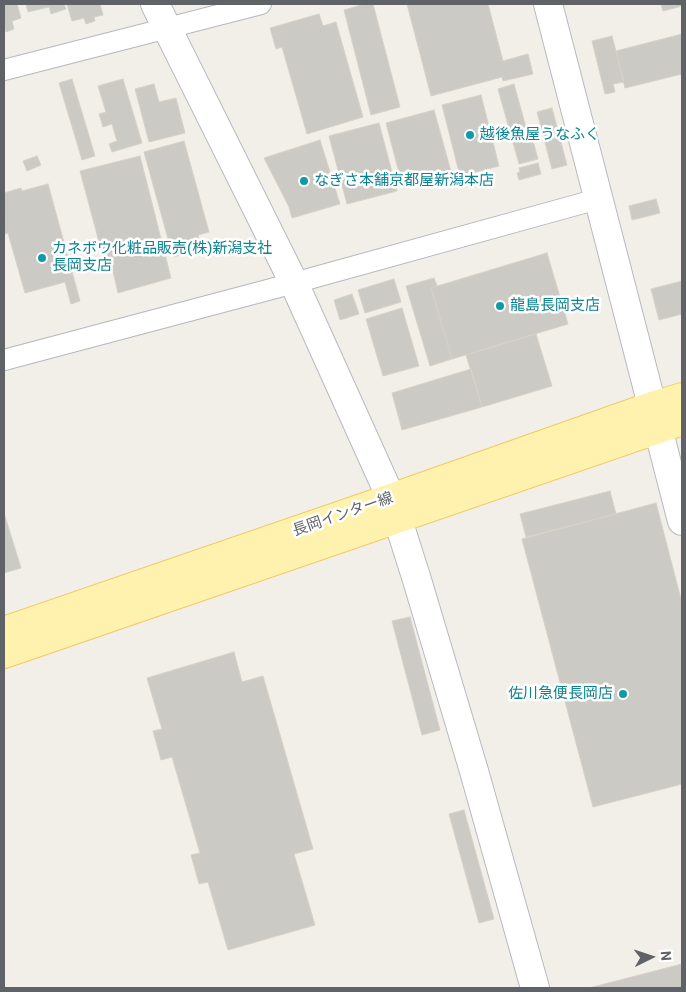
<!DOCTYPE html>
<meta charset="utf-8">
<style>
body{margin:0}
#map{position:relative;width:686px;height:992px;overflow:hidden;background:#f1efe8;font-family:Roboto,sans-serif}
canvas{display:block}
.frame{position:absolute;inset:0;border:5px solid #5f6368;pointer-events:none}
.north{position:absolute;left:626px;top:932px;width:50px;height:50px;-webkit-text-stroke:4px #fff;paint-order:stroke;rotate:86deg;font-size:14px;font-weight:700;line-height:20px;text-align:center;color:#5f6368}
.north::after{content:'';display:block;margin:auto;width:18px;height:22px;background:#5f6368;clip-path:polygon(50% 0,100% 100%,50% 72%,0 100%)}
</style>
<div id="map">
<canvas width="686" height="992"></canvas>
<div class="frame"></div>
<div class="north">N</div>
</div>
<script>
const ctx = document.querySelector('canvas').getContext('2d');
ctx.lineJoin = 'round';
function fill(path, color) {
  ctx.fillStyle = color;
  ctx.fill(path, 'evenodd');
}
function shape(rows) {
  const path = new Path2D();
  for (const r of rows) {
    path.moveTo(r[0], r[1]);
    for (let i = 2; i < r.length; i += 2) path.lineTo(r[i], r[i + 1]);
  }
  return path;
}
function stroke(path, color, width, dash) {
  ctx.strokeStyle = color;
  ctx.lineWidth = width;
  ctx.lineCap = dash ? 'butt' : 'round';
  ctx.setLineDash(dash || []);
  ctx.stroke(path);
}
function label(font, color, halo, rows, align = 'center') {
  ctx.font = font + ' Roboto,"Noto Sans JP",sans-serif';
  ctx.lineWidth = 5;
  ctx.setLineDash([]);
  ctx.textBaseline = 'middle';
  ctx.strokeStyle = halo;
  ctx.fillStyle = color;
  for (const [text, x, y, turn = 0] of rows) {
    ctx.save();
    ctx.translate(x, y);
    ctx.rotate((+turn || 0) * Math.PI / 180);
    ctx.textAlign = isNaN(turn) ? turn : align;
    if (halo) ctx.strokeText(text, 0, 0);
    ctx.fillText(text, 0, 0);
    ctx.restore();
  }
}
const building = shape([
 [4,4,17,4,21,18,12,21,14,29,6,32,4,24,4,4],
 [26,4,64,4,66,9,51,14,49,7,28,12,26,4],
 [67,4,100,4,103,15,94,17,95,21,86,24,84,18,72,21,67,4],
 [365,4,373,4,400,107,371,115,344,10,365,4],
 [407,4,488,4,503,61,528,54,533,74,503,81,502,77,431,96,407,4],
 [661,4,682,4,682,6,663,11,661,4],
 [319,14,323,26,336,22,363,117,307,134,282,47,276,49,270,28,319,14],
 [682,34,682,74,625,88,616,51,682,34],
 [612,36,624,82,613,84,615,92,605,94,592,41,612,36],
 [72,79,95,156,82,160,59,83,72,79],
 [123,79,142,143,112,152,109,144,117,141,112,124,103,127,99,114,106,112,98,86,123,79],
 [154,84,159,102,176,98,185,133,149,142,135,89,154,84],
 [514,84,530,142,533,141,538,159,519,164,498,89,514,84],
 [481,95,499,166,460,176,442,105,481,95],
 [552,108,567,165,552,169,537,112,552,108],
 [434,110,452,175,403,188,386,123,434,110],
 [379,123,397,191,347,204,329,136,379,123],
 [320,140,340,204,292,218,289,207,264,158,320,140],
 [184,141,209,232,198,235,202,249,173,257,144,152,184,141],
 [37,156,41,165,27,171,23,161,37,156],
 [140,156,171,278,118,293,112,267,106,268,80,171,140,156],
 [538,163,541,174,519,180,517,173,520,172,519,168,538,163],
 [48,184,80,301,71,304,65,282,25,293,8,233,4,234,4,218,5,217,4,212,4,193,21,188,22,191,48,184],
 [656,199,660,213,632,220,629,206,656,199],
 [547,253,568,324,452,359,431,288,547,253],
 [434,278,437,286,431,288,452,359,430,366,406,286,434,278],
 [394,279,401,302,365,313,358,290,394,279],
 [682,281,682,314,659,320,651,289,682,281],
 [352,294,359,314,340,320,334,300,352,294],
 [402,308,419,366,383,376,366,319,402,308],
 [536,334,552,386,482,407,466,355,536,334],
 [471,369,482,407,402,430,392,393,471,369],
 [610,491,616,514,526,537,520,514,610,491],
 [656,503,682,603,682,784,593,807,522,539,656,503],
 [4,513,21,568,4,573,4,513],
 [410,617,440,730,422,735,392,621,410,617],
 [234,652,242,682,263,676,313,849,294,854,315,925,228,950,208,882,199,884,191,855,200,853,172,757,161,760,153,731,162,729,147,678,234,652],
 [464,810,494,919,479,923,449,814,464,810],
 [682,964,682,988,589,988,682,964]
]);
fill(building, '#cccac5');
stroke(building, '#d6d1c6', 1);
const street = shape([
 [4,70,261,4],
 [4,360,294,283,598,199]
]);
const secondary = shape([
 [155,4,294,283,391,498,417,580,474,771,535,988],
 [548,4,682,521]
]);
const primary = shape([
 [4,631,391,498,652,406,682,397],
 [4,654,682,421]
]);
stroke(street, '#b5b8bc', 22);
stroke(secondary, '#b6babf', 30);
stroke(primary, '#f2c960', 30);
stroke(street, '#fff', 20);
stroke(secondary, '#fff', 28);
stroke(primary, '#fff2af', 28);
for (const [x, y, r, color] of [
 [470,135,5,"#0f9aa8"],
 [304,181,5,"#0f9aa8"],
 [42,258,5,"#0f9aa8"],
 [500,306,5,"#0f9aa8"],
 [623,694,5,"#0f9aa8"]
]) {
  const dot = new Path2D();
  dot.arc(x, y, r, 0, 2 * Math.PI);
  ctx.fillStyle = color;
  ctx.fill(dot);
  stroke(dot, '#fff', 2);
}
label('15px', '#0d838f', '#fff', [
 ["越後魚屋うなふく",480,135],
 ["なぎさ本舗京都屋新潟本店",314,181],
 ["カネボウ化粧品販売(株)新潟支社",52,249],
 ["長岡支店",52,266],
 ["龍島長岡支店",510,306],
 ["佐川急便長岡店",613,694,"right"]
], 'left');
label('15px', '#5f6368', '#fff', [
 ["長岡インター線",343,515,-19]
]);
</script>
